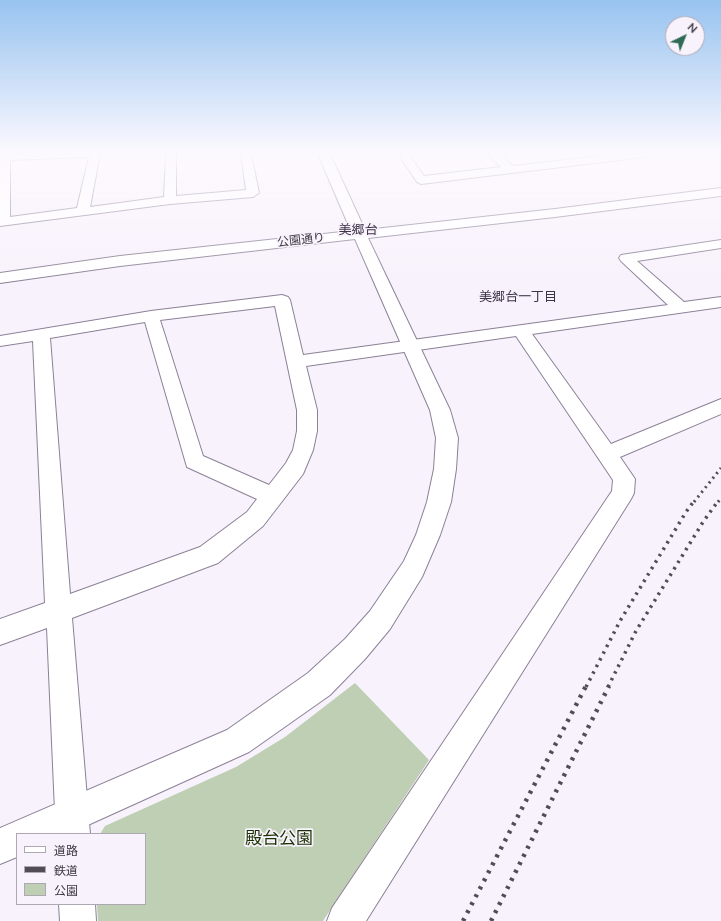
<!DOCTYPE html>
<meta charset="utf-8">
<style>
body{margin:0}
#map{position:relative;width:721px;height:921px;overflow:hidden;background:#f8f2fc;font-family:Lato,"Noto Sans JP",sans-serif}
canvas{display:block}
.legend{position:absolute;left:16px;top:833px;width:130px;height:72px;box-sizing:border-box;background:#f8f2fc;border:1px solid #aea8b2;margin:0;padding:5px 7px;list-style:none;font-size:12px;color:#3e3842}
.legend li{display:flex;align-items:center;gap:8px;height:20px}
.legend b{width:20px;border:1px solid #aea8b2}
.north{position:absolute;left:665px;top:16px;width:40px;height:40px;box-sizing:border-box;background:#f8f2fc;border:1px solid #aea8b2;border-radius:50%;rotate:43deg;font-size:11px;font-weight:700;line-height:16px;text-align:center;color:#3e3842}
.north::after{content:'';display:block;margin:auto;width:14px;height:18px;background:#2e6a54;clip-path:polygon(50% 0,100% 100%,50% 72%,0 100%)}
</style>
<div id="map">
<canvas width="721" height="921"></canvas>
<ul class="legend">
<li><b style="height:5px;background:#fff"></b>道路</li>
<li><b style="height:5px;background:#524c56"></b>鉄道</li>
<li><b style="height:11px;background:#becfb3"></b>公園</li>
</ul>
<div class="north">N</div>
</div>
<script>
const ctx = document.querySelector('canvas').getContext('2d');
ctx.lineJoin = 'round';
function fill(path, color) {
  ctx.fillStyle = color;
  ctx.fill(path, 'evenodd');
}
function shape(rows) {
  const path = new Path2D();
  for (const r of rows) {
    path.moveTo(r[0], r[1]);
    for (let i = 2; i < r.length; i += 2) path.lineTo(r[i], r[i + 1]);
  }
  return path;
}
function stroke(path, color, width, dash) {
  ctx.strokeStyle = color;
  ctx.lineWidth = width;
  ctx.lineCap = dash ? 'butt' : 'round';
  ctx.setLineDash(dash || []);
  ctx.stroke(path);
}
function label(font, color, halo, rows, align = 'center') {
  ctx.font = font + ' Lato,"Noto Sans JP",sans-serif';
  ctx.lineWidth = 3.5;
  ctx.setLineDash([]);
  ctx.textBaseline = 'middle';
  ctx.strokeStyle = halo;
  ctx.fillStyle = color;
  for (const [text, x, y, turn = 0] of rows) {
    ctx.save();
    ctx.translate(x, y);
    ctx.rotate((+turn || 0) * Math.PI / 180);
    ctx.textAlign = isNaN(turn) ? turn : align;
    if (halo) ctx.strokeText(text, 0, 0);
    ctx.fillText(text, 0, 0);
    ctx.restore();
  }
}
fill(shape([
 [355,683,429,760,323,921,98,921,97,904,145,904,145,834,100,834,105,826,236,767,285,737]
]), '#becfb3');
const minor = shape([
 [0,154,100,154,90,207,164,197,166,154,176,154,176,196,246,190,241,154,251,154,259,193,253,197,170,204,0,226,0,154],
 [89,157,77,208,10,217,10,160,89,157],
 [398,154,408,154,424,176,501,167,487,154,498,154,513,166,617,154,649,154,644,157,421,184,417,182,398,154],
 [721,240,721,248,637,261,684,302,721,297,721,307,532,334,611,444,721,399,721,414,620,457,635,479,634,493,631,499,366,921,327,921,332,908,612,491,613,480,516,336,306,366,317,410,317,431,313,450,303,474,263,526,218,563,72,618,90,834,56,834,47,628,0,645,0,619,45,603,33,341,0,346,0,336,151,311,282,295,288,297,290,300,303,355,668,305,621,261,619,258,621,255,721,240],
 [275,306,297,410,297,431,293,450,286,463,269,485,203,456,160,320,275,306],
 [145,322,187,467,257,499,247,512,200,547,70,594,50,338,145,322],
 [59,904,95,904,96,921,60,921,59,904]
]);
const tertiary = shape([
 [318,154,330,154,365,230,555,209,721,188,721,196,555,217,368,238,450,410,458,438,456,469,451,502,440,535,422,577,390,629,365,659,330,695,249,752,68,834,17,834,17,857,0,864,0,828,227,730,308,673,345,639,370,611,404,561,416,535,427,502,434,469,436,438,430,410,355,239,120,266,0,283,0,273,120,256,351,231,318,154]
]);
stroke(minor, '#8c8097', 2);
stroke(tertiary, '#8c8097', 2);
fill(minor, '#fff');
fill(tertiary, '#fff');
stroke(shape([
 [694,502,721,468],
 [718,502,721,498]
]), '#524c56', 3, [2, 4]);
stroke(shape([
 [586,687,620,621,686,512,694,501],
 [608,687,636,631,703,522,718,501]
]), '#524c56', 3.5, [2.5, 5]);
stroke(shape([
 [463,921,586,686],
 [491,921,609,686]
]), '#524c56', 4.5, [3, 6]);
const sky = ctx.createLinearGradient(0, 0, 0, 283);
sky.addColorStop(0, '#97c3f0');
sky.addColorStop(0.54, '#fcf9fe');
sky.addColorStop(1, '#fcf9fe00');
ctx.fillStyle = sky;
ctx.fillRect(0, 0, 721, 283);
label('12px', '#3e3842', '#f8f2fc', [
 ["公園通り",301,240,-6]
]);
label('13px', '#3f3347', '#f8f2fc', [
 ["美郷台",358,230]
]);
label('13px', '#3f3347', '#f8f2fc', [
 ["美郷台一丁目",518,297]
]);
label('17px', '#193201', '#f8f2fc', [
 ["殿台公園",279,839]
]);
</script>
